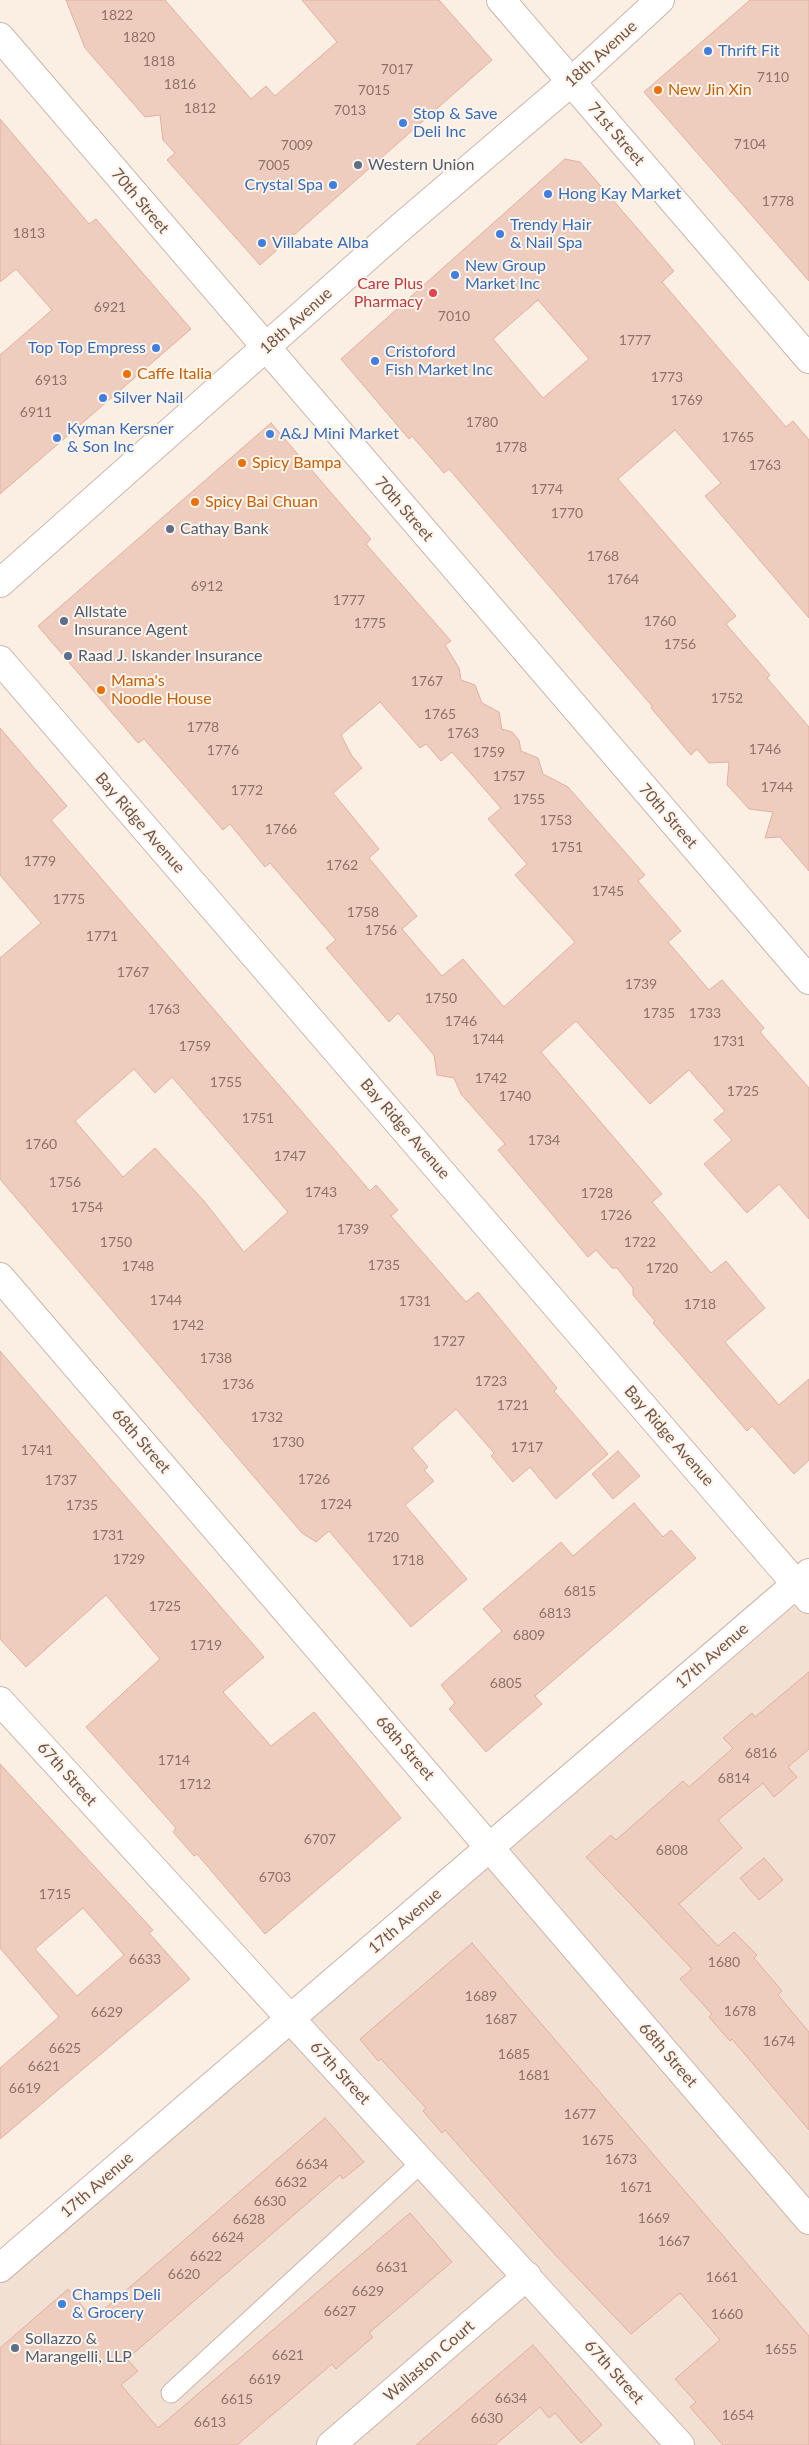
<!DOCTYPE html>
<style>
body{margin:0}
canvas{display:block;background:#fbefe4}
</style>
<canvas width="809" height="2445"></canvas>
<script>
const ctx = document.querySelector('canvas').getContext('2d');
ctx.lineJoin = 'round';
function fill(path, color) {
  ctx.fillStyle = color;
  ctx.fill(path, 'evenodd');
}
function shape(rows) {
  const path = new Path2D();
  for (const r of rows) {
    path.moveTo(r[0], r[1]);
    for (let i = 2; i < r.length; i += 2) path.lineTo(r[i], r[i + 1]);
  }
  return path;
}
function stroke(path, color, width, dash) {
  ctx.strokeStyle = color;
  ctx.lineWidth = width;
  ctx.lineCap = dash ? 'butt' : 'round';
  ctx.setLineDash(dash || []);
  ctx.stroke(path);
}
function label(font, color, halo, rows, align = 'center') {
  ctx.font = font + ' Lato,sans-serif';
  ctx.lineWidth = 4;
  ctx.setLineDash([]);
  ctx.textBaseline = 'middle';
  ctx.strokeStyle = halo;
  ctx.fillStyle = color;
  for (const [text, x, y, turn = 0] of rows) {
    ctx.save();
    ctx.translate(x, y);
    ctx.rotate((+turn || 0) * Math.PI / 180);
    ctx.textAlign = isNaN(turn) ? turn : align;
    if (halo) ctx.strokeText(text, 0, 0);
    ctx.fillText(text, 0, 0);
    ctx.restore();
  }
}
fill(shape([
 [796,1584,809,1599,809,2445,0,2445,0,2268]
]), '#f2e0d3');
const building = shape([
 [66,0,165,0,251,99,266,86,275,96,337,42,302,0,439,0,492,60,260,265,167,160,175,153,163,140,160,115,145,117,85,48,66,0],
 [750,0,809,0,809,281,644,92,750,0],
 [0,119,89,224,96,219,191,329,0,494,0,355,52,310,16,269,0,282,0,119],
 [565,159,580,162,674,271,662,282,786,427,793,421,809,440,809,618,705,496,721,483,675,430,618,479,736,616,726,624,770,675,767,678,809,727,809,871,780,837,765,838,773,812,749,809,731,789,727,785,729,762,709,763,697,749,691,755,651,708,652,706,449,469,444,473,412,436,409,439,341,359,565,159],
 [538,300,589,359,543,398,493,339,538,300],
 [271,423,371,539,366,544,451,641,445,645,459,668,461,680,475,685,482,703,499,712,502,729,512,732,519,740,521,751,538,758,543,774,568,787,645,875,638,881,681,931,668,942,709,990,722,980,764,1028,760,1032,809,1088,809,1219,779,1184,747,1213,704,1164,732,1140,714,1120,725,1111,689,1070,650,1104,576,1021,541,1052,662,1194,652,1202,711,1273,726,1261,765,1308,725,1342,779,1405,809,1379,809,1460,794,1474,752,1426,747,1431,674,1347,653,1323,655,1321,633,1295,633,1288,617,1268,612,1268,596,1250,588,1257,498,1150,505,1144,461,1094,454,1078,437,1075,434,1055,398,1013,389,1022,326,948,336,940,270,863,265,867,230,824,223,830,144,739,138,743,38,626,271,423],
 [380,702,420,748,426,744,441,761,452,752,501,808,488,819,527,864,515,875,575,942,504,1007,463,959,442,976,402,929,417,916,369,858,379,849,333,793,362,768,352,756,341,735,380,702],
 [0,728,67,806,51,820,370,1191,376,1185,398,1210,391,1216,466,1302,478,1292,557,1388,554,1391,608,1454,556,1499,530,1467,513,1482,491,1456,494,1453,456,1409,412,1448,428,1467,424,1470,434,1481,405,1505,467,1579,411,1627,329,1531,316,1542,302,1533,0,1179,0,958,41,923,0,875,0,728],
 [134,1069,155,1093,172,1077,288,1212,244,1252,204,1201,155,1148,123,1177,75,1121,134,1069],
 [0,1351,264,1657,223,1692,271,1746,314,1712,401,1818,265,1934,197,1854,194,1856,173,1832,176,1828,86,1727,160,1659,106,1595,26,1667,0,1639,0,1351],
 [618,1451,640,1476,613,1499,592,1474,618,1451],
 [634,1503,663,1537,671,1530,696,1558,535,1696,542,1704,486,1752,449,1709,455,1703,441,1685,502,1631,483,1609,561,1542,573,1556,634,1503],
 [809,1672,809,1749,788,1767,797,1777,774,1797,763,1783,718,1820,742,1848,679,1904,718,1946,734,1932,757,1955,754,1958,782,1991,778,1995,809,2032,809,2130,732,2039,730,2041,709,2017,712,2014,680,1979,692,1969,586,1857,611,1835,616,1840,683,1781,689,1787,733,1748,723,1738,752,1713,755,1717,809,1672],
 [0,1764,153,1930,149,1933,190,1979,0,2139,0,2068,59,2017,0,1948,0,1764],
 [83,1908,124,1955,77,1996,35,1949,83,1908],
 [764,1858,783,1880,759,1900,740,1878,764,1858],
 [472,1943,809,2336,809,2445,723,2445,690,2407,696,2402,675,2379,720,2340,680,2293,631,2334,547,2246,445,2130,442,2133,423,2111,426,2108,381,2059,378,2061,360,2039,472,1943],
 [325,2118,364,2162,343,2179,340,2175,127,2359,138,2371,121,2385,158,2428,410,2213,452,2262,369,2333,373,2337,336,2369,332,2364,237,2445,0,2445,0,2348,68,2289,93,2319,325,2118],
 [533,2345,602,2425,581,2443,555,2413,549,2418,540,2407,495,2445,416,2445,533,2345]
]);
fill(building, '#eeccbe');
stroke(building, '#e0b09f', 1);
const service = shape([
 [171,2393,422,2162]
]);
const minor = shape([
 [501,0,809,359],
 [0,37,809,980],
 [0,660,809,1599],
 [0,1277,809,2220],
 [0,1701,680,2445],
 [0,2268,809,1573],
 [331,2445,527,2276]
]);
const tertiary = shape([
 [0,583,401,227,571,82,660,0]
]);
stroke(service, '#cbb6ac', 21);
stroke(minor, '#cbb6ac', 30);
stroke(tertiary, '#cbb6ac', 30);
stroke(service, '#fff', 19);
stroke(minor, '#fff', 28);
stroke(tertiary, '#fff', 28);
for (const [x, y, r, color] of [
 [708,51,5,"#3f7fe0"],
 [658,90,5,"#e8710a"],
 [403,123,5,"#3f7fe0"],
 [358,165,5,"#5c6f8a"],
 [333,185,5,"#3f7fe0"],
 [548,194,5,"#3f7fe0"],
 [500,234,5,"#3f7fe0"],
 [262,243,5,"#3f7fe0"],
 [455,275,5,"#3f7fe0"],
 [433,293,5,"#e0444e"],
 [156,348,5,"#3f7fe0"],
 [375,361,5,"#3f7fe0"],
 [127,374,5,"#e8710a"],
 [103,398,5,"#3f7fe0"],
 [270,434,5,"#3f7fe0"],
 [57,438,5,"#3f7fe0"],
 [242,463,5,"#e8710a"],
 [195,502,5,"#e8710a"],
 [170,529,5,"#5c6f8a"],
 [64,621,5,"#5c6f8a"],
 [68,656,5,"#5c6f8a"],
 [101,690,5,"#e8710a"],
 [62,2304,5,"#3f7fe0"],
 [15,2348,5,"#5c6f8a"]
]) {
  const dot = new Path2D();
  dot.arc(x, y, r, 0, 2 * Math.PI);
  ctx.fillStyle = color;
  ctx.fill(dot);
  stroke(dot, '#fef4ea', 2);
}
label('14px', '#907368', null, [
 ["1822",117,15],
 ["1820",139,37],
 ["1818",159,61],
 ["7017",397,69],
 ["7110",773,77],
 ["1816",180,84],
 ["7015",374,90],
 ["1812",200,108],
 ["7013",350,110],
 ["7104",750,144],
 ["7009",297,145],
 ["7005",274,165],
 ["1778",778,201],
 ["1813",29,233],
 ["6921",110,307],
 ["7010",454,316],
 ["1777",635,340],
 ["1773",667,377],
 ["6913",51,380],
 ["1769",687,400],
 ["6911",36,412],
 ["1780",482,422],
 ["1765",738,437],
 ["1778",511,447],
 ["1763",765,465],
 ["1774",547,489],
 ["1770",567,513],
 ["1768",603,556],
 ["1764",623,579],
 ["6912",207,586],
 ["1777",349,600],
 ["1760",660,621],
 ["1775",370,623],
 ["1756",680,644],
 ["1767",427,681],
 ["1752",727,698],
 ["1765",440,714],
 ["1778",203,727],
 ["1763",463,733],
 ["1746",765,749],
 ["1776",223,750],
 ["1759",489,752],
 ["1757",509,776],
 ["1744",777,787],
 ["1772",247,790],
 ["1755",529,799],
 ["1753",556,820],
 ["1766",281,829],
 ["1751",567,847],
 ["1779",40,861],
 ["1762",342,865],
 ["1745",608,891],
 ["1775",69,899],
 ["1758",363,912],
 ["1756",381,930],
 ["1771",102,936],
 ["1767",133,972],
 ["1739",641,984],
 ["1750",441,998],
 ["1763",164,1009],
 ["1735",659,1013],
 ["1733",705,1013],
 ["1746",461,1021],
 ["1744",488,1039],
 ["1731",729,1041],
 ["1759",195,1046],
 ["1742",491,1078],
 ["1755",226,1082],
 ["1725",743,1091],
 ["1740",515,1096],
 ["1751",258,1118],
 ["1734",544,1140],
 ["1760",41,1144],
 ["1747",290,1156],
 ["1756",65,1182],
 ["1743",321,1192],
 ["1728",597,1193],
 ["1754",87,1207],
 ["1726",616,1215],
 ["1739",353,1229],
 ["1750",116,1242],
 ["1722",640,1242],
 ["1735",384,1265],
 ["1748",138,1266],
 ["1720",662,1268],
 ["1744",166,1300],
 ["1731",415,1301],
 ["1718",700,1304],
 ["1742",188,1325],
 ["1727",449,1341],
 ["1738",216,1358],
 ["1723",491,1381],
 ["1736",238,1384],
 ["1721",513,1405],
 ["1732",267,1417],
 ["1730",288,1442],
 ["1717",527,1447],
 ["1741",37,1450],
 ["1726",314,1479],
 ["1737",61,1480],
 ["1724",336,1504],
 ["1735",82,1505],
 ["1731",108,1535],
 ["1720",383,1537],
 ["1729",129,1559],
 ["1718",408,1560],
 ["6815",580,1591],
 ["1725",165,1606],
 ["6813",555,1613],
 ["6809",529,1635],
 ["1719",206,1645],
 ["6805",506,1683],
 ["6816",761,1753],
 ["1714",174,1760],
 ["6814",734,1778],
 ["1712",195,1784],
 ["6707",320,1839],
 ["6808",672,1850],
 ["6703",275,1877],
 ["1715",55,1894],
 ["6633",145,1959],
 ["1680",724,1962],
 ["1689",481,1996],
 ["1678",740,2011],
 ["6629",107,2012],
 ["1687",501,2019],
 ["1674",779,2041],
 ["6625",65,2048],
 ["1685",514,2054],
 ["6621",44,2066],
 ["1681",534,2075],
 ["6619",25,2088],
 ["1677",580,2114],
 ["1675",598,2140],
 ["1673",621,2159],
 ["6634",312,2164],
 ["6632",291,2182],
 ["1671",636,2187],
 ["6630",270,2201],
 ["1669",654,2218],
 ["6628",249,2219],
 ["6624",228,2237],
 ["1667",674,2241],
 ["6622",206,2256],
 ["6631",392,2267],
 ["6620",184,2274],
 ["1661",722,2277],
 ["6629",368,2291],
 ["6627",340,2311],
 ["1660",727,2314],
 ["1655",781,2349],
 ["6621",288,2355],
 ["6619",265,2379],
 ["6634",511,2398],
 ["6615",237,2399],
 ["1654",738,2415],
 ["6630",487,2418],
 ["6613",210,2422]
]);
label('16px', '#366cbe', '#fef4ea', [
 ["Thrift Fit",718,51],
 ["Stop & Save",413,114],
 ["Deli Inc",413,132],
 ["Crystal Spa",323,185,"right"],
 ["Hong Kay Market",558,194],
 ["Trendy Hair",510,225],
 ["& Nail Spa",510,243],
 ["Villabate Alba",272,243],
 ["New Group",465,266],
 ["Market Inc",465,284],
 ["Top Top Empress",146,348,"right"],
 ["Cristoford",385,352],
 ["Fish Market Inc",385,370],
 ["Silver Nail",113,398],
 ["Kyman Kersner",67,429],
 ["& Son Inc",67,447],
 ["A&J Mini Market",280,434],
 ["Champs Deli",72,2295],
 ["& Grocery",72,2313]
], 'left');
label('16px', '#71554c', '#fef4ea', [
 ["18th Avenue",601,54,-42],
 ["71st Street",616,134,49],
 ["70th Street",140,201,50],
 ["18th Avenue",296,321,-42],
 ["70th Street",404,509,49],
 ["70th Street",668,816,49],
 ["Bay Ridge Avenue",140,823,49],
 ["Bay Ridge Avenue",405,1129,49],
 ["Bay Ridge Avenue",669,1436,49],
 ["68th Street",141,1441,49],
 ["17th Avenue",712,1656,-41],
 ["68th Street",405,1748,49],
 ["67th Street",67,1774,48],
 ["17th Avenue",405,1921,-41],
 ["68th Street",668,2055,49],
 ["67th Street",340,2073,47],
 ["17th Avenue",97,2185,-41],
 ["Wallaston Court",429,2361,-41],
 ["67th Street",614,2372,48]
]);
label('16px', '#c56008', '#fef4ea', [
 ["New Jin Xin",668,90],
 ["Caffe Italia",137,374],
 ["Spicy Bampa",252,463],
 ["Spicy Bai Chuan",205,502],
 ["Mama's",111,681],
 ["Noodle House",111,699]
], 'left');
label('16px', '#4e5e75', '#fef4ea', [
 ["Western Union",368,165],
 ["Cathay Bank",180,529],
 ["Allstate",74,612],
 ["Insurance Agent",74,630],
 ["Raad J. Iskander Insurance",78,656],
 ["Sollazzo &",25,2339],
 ["Marangelli, LLP",25,2357]
], 'left');
label('16px', '#be3a42', '#fef4ea', [
 ["Care Plus",423,284],
 ["Pharmacy",423,302]
], 'right');
</script>
